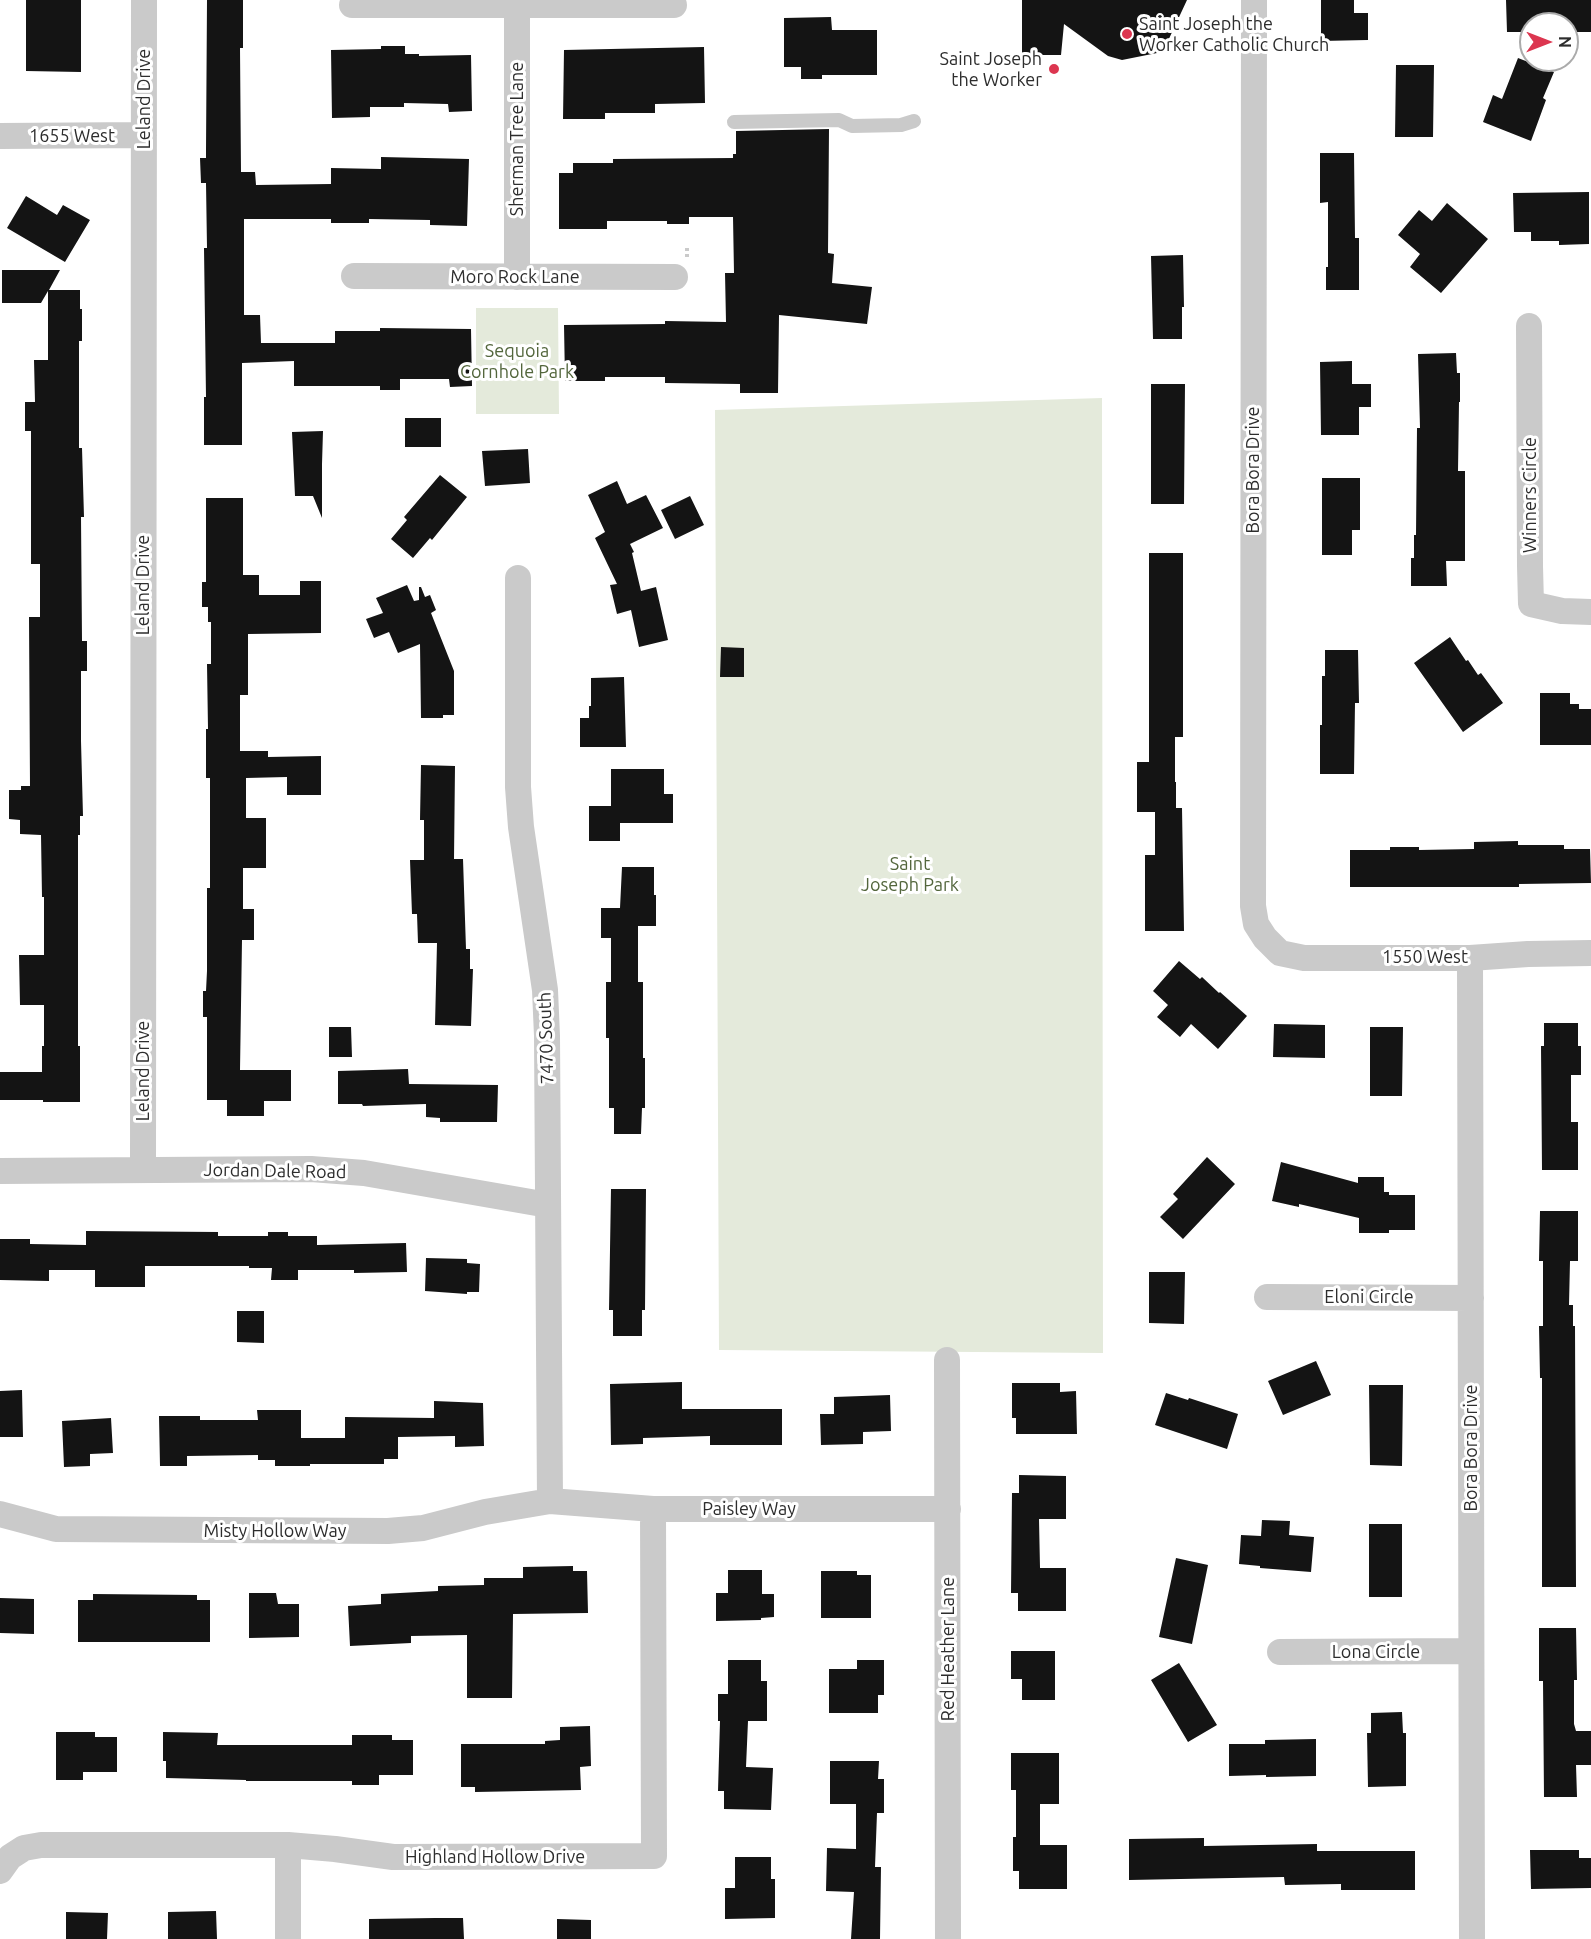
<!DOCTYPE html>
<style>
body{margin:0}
#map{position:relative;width:1591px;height:1939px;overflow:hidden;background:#fff;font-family:Ubuntu,sans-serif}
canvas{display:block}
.north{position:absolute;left:1519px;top:12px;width:60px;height:60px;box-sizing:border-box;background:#fff;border:2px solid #ababab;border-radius:50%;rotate:90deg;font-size:16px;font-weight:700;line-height:24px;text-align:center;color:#2d2d2d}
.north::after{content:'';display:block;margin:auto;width:21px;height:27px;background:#dc3650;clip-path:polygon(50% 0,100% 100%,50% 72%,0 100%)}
</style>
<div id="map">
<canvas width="1591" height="1939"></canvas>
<div class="north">N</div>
</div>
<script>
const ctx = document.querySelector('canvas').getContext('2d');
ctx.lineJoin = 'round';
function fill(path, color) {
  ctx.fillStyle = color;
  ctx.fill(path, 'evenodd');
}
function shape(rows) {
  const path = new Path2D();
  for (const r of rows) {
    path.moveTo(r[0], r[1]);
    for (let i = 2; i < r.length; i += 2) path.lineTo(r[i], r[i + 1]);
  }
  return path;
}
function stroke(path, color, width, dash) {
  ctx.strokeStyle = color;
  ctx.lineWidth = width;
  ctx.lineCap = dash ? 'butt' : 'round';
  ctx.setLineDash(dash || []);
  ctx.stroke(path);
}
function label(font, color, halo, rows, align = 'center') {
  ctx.font = font + ' Ubuntu,sans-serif';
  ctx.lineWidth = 6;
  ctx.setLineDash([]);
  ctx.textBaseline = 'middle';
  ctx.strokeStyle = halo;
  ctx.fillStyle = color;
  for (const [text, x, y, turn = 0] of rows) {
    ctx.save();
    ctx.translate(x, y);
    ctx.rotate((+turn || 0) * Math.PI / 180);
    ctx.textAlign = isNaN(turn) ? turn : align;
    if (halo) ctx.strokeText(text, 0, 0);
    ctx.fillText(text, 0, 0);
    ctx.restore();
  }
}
fill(shape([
 [476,308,558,308,559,414,476,414],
 [1102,398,1103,1353,719,1350,715,410]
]), '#e4eadb');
fill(shape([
 [26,0,81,0,81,72,26,71],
 [207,0,243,0,243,48,240,48,241,172,255,172,256,185,331,184,331,168,381,169,381,157,469,159,467,226,430,225,430,220,369,219,369,223,331,223,331,219,244,219,244,315,260,315,261,343,335,343,335,331,380,331,380,328,471,329,472,386,450,387,449,379,400,379,400,390,380,390,380,386,294,386,294,361,242,363,242,445,204,445,204,397,206,397,204,248,207,248,206,183,201,183,200,158,206,158,206,150],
 [1022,0,1187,0,1167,43,1157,53,1122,60,1108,56,1064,24,1061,55,1022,55],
 [1321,0,1354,0,1354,13,1368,13,1368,40,1321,41],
 [1506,0,1591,0,1591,32,1567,32,1567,24,1531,24,1531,32,1507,32],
 [831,17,832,30,877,30,877,75,822,75,822,79,801,79,801,67,784,67,784,18],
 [381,46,405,46,405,54,419,54,419,56,471,55,472,111,449,112,448,104,404,103,404,107,370,107,370,117,332,118,331,50,381,49],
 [704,47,705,103,655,104,655,113,605,113,605,119,563,119,564,50],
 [1518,58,1554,72,1543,98,1546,100,1531,141,1483,122,1493,95,1502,99],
 [1396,65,1434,65,1433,137,1395,137],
 [829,129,828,253,834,254,832,283,872,287,867,324,779,315,778,393,740,393,740,384,665,383,665,377,605,377,605,381,565,381,564,325,665,324,665,321,726,322,725,273,734,273,733,217,689,217,689,224,667,224,667,221,607,221,607,229,559,229,559,173,573,173,573,163,613,163,613,159,733,158,733,154,736,154,736,131],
 [1320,153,1354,153,1355,238,1359,238,1359,290,1326,290,1326,267,1328,267,1328,202,1320,203],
 [1589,192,1589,244,1559,245,1559,241,1531,241,1531,232,1514,232,1513,193],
 [26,196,57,215,63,205,90,220,65,262,7,228],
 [1447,203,1488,239,1441,293,1410,267,1420,254,1398,235,1419,210,1432,221],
 [1183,255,1184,307,1182,307,1182,339,1153,339,1151,256],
 [2,270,60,270,49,290,80,290,80,309,82,309,82,341,79,341,79,448,82,448,84,517,81,517,82,641,87,641,87,671,81,671,81,741,83,816,80,816,80,835,78,835,78,1046,80,1046,80,1102,43,1102,43,1100,0,1100,0,1072,42,1072,42,1046,44,1046,44,1005,20,1005,19,955,44,955,44,897,42,897,41,835,20,834,20,820,9,819,9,790,21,790,21,786,30,786,29,617,40,617,40,564,31,564,31,431,25,431,25,402,35,402,34,360,48,360,48,291,41,303,2,303],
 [1456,353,1457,373,1460,373,1460,402,1459,402,1458,471,1465,471,1465,561,1446,561,1447,586,1411,586,1411,558,1414,558,1414,535,1416,535,1417,428,1420,428,1418,354],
 [1352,361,1352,384,1371,384,1371,407,1359,407,1359,435,1321,435,1320,362],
 [1151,384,1185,384,1184,504,1151,504],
 [405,418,441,418,441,447,405,447],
 [323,431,322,464,322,518,313,496,295,496,292,432],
 [528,449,530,483,485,486,482,451],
 [440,475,467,497,432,540,430,538,413,558,391,539,407,520,404,517],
 [1322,478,1360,478,1360,530,1352,530,1352,555,1322,555],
 [617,481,627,504,646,495,663,528,630,544,634,552,632,553,641,591,656,587,668,640,639,647,631,610,617,614,610,585,617,584,595,538,605,532,588,495],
 [690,496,704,525,675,539,661,510],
 [206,498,243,498,243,575,259,575,259,595,300,595,300,581,321,581,321,633,248,634,248,695,240,695,240,751,268,751,268,757,321,756,321,795,287,795,287,777,246,778,246,818,266,818,266,868,243,868,243,909,254,909,254,940,242,940,240,1070,291,1070,291,1101,264,1101,264,1116,227,1116,227,1100,207,1100,207,1017,203,1017,203,991,206,991,207,971,207,888,210,888,210,778,206,778,206,729,208,729,207,664,211,664,211,622,208,622,208,607,202,607,202,582,206,582],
 [1149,553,1183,553,1183,737,1175,737,1175,782,1176,782,1176,808,1182,808,1184,931,1145,931,1145,855,1155,855,1155,812,1137,812,1137,762,1149,762],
 [407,585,414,601,419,600,419,587,421,587,425,597,430,595,436,610,431,613,454,671,454,715,443,715,443,718,421,718,420,644,398,653,389,632,374,638,366,619,383,613,376,598],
 [1450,637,1466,661,1468,660,1478,675,1481,673,1503,703,1463,732,1414,663],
 [721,647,744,648,744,677,720,677],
 [1325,650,1358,650,1359,703,1355,703,1354,774,1320,774,1320,725,1322,725,1322,676,1325,676],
 [624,677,626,747,580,747,580,718,589,718,589,706,591,706,591,678],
 [1540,693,1570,693,1570,704,1579,704,1579,709,1591,709,1591,745,1540,745],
 [421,765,455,766,454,859,463,859,466,949,470,949,470,969,473,969,471,1026,435,1025,437,943,418,943,417,914,412,914,410,860,424,860,424,820,420,820],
 [611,769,664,769,664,794,673,794,673,823,620,823,620,841,589,841,589,806,611,806],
 [1518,841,1518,845,1564,845,1564,849,1590,849,1591,883,1519,884,1519,887,1350,887,1350,850,1390,850,1390,847,1419,847,1419,850,1474,849,1474,842],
 [622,867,654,867,654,895,656,895,656,926,638,926,638,982,643,982,643,1058,645,1058,645,1108,642,1108,641,1134,614,1134,614,1108,609,1108,609,1038,606,1038,606,982,611,982,611,938,601,938,601,908,620,908],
 [1179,961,1200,979,1202,977,1219,993,1220,992,1247,1016,1218,1049,1191,1024,1180,1037,1157,1017,1168,1005,1153,991],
 [1544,1023,1578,1023,1578,1046,1581,1046,1581,1075,1571,1075,1571,1122,1578,1122,1578,1170,1542,1170,1541,1046,1544,1046],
 [1274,1024,1325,1025,1325,1058,1273,1057],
 [329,1027,351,1027,352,1057,329,1057],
 [1370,1027,1403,1027,1402,1096,1370,1096],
 [408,1069,409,1084,498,1085,497,1122,440,1122,440,1118,426,1117,426,1104,363,1106,362,1104,338,1104,338,1071],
 [1207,1157,1235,1184,1183,1239,1160,1217,1178,1199,1173,1194],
 [1281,1162,1358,1183,1358,1177,1384,1177,1384,1192,1389,1192,1389,1195,1415,1195,1415,1230,1389,1230,1389,1233,1359,1233,1359,1218,1299,1204,1299,1207,1272,1201],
 [611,1189,646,1189,645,1310,642,1310,642,1336,613,1336,613,1310,609,1310],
 [1540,1211,1578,1211,1578,1261,1570,1261,1569,1305,1573,1305,1573,1326,1575,1326,1576,1587,1542,1587,1542,1378,1540,1378,1539,1326,1543,1326,1543,1261,1539,1261],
 [86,1231,218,1232,218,1236,268,1236,268,1232,288,1232,288,1236,317,1236,317,1245,406,1243,407,1272,354,1273,354,1270,298,1270,298,1280,271,1280,272,1268,249,1268,249,1266,145,1266,145,1287,95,1287,95,1270,49,1270,49,1281,0,1280,0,1239,30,1239,30,1244,86,1245],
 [426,1258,467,1259,467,1263,480,1264,479,1292,467,1292,467,1294,425,1291],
 [1149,1272,1185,1272,1184,1324,1149,1323],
 [237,1311,264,1311,264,1343,237,1342],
 [1316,1361,1331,1395,1283,1415,1268,1381],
 [682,1382,682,1409,782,1409,782,1445,710,1445,710,1436,643,1438,643,1444,611,1445,610,1384],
 [1012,1383,1060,1383,1060,1392,1076,1391,1077,1434,1016,1434,1016,1418,1012,1418],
 [1369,1385,1403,1385,1402,1466,1370,1465],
 [22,1390,23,1437,0,1437,0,1391],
 [1166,1393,1188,1400,1189,1398,1238,1414,1227,1449,1155,1425],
 [890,1395,891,1431,863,1432,863,1444,821,1445,820,1414,834,1414,834,1397],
 [434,1401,483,1403,484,1446,455,1447,455,1436,398,1437,398,1459,384,1459,384,1464,310,1464,310,1466,275,1466,275,1460,258,1460,258,1455,187,1456,187,1466,160,1466,159,1416,200,1416,200,1420,258,1420,257,1410,301,1410,301,1438,345,1438,345,1417,434,1418],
 [111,1418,113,1453,90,1454,90,1466,64,1467,62,1421],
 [1019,1475,1066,1476,1066,1519,1039,1519,1040,1568,1066,1568,1066,1611,1018,1611,1018,1593,1011,1593,1012,1493,1019,1493],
 [1262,1520,1290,1521,1289,1535,1314,1537,1311,1572,1260,1568,1260,1566,1239,1564,1241,1535,1261,1536],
 [1369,1524,1402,1524,1402,1597,1369,1597],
 [1176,1558,1208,1565,1192,1644,1159,1637],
 [573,1566,573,1571,587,1571,588,1613,513,1614,512,1698,467,1698,467,1635,411,1636,411,1643,350,1646,348,1606,381,1604,381,1594,438,1591,438,1586,484,1585,484,1578,523,1578,523,1567],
 [728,1570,762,1570,762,1594,774,1594,774,1617,761,1618,761,1620,716,1621,716,1593,728,1593],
 [821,1571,857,1571,857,1575,871,1575,871,1618,821,1618],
 [249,1593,276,1593,278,1604,299,1604,299,1637,249,1638],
 [93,1594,197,1595,197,1600,210,1600,210,1642,78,1642,78,1600,93,1600],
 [0,1598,34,1599,34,1634,0,1633],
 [1539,1628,1576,1628,1577,1680,1574,1680,1574,1724,1576,1731,1591,1731,1591,1765,1576,1765,1577,1797,1544,1797,1543,1681,1539,1681],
 [1011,1651,1055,1651,1055,1700,1022,1700,1022,1679,1011,1679],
 [728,1660,761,1660,761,1681,767,1681,767,1721,748,1721,746,1767,773,1768,771,1810,724,1809,724,1791,718,1791,720,1721,718,1721,718,1694,728,1694],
 [857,1660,884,1660,884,1695,878,1695,878,1713,829,1713,829,1669,857,1669],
 [1179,1663,1217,1725,1188,1742,1151,1680],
 [1402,1712,1403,1733,1406,1733,1406,1786,1368,1787,1367,1733,1371,1733,1371,1713],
 [590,1726,591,1766,580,1767,581,1790,475,1792,475,1787,461,1787,461,1744,545,1744,545,1741,560,1740,560,1727],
 [56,1732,95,1732,95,1737,117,1737,117,1772,83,1772,83,1780,56,1780],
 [163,1732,218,1733,217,1745,352,1745,352,1735,392,1735,392,1740,413,1740,413,1775,379,1775,379,1785,352,1785,352,1781,246,1781,246,1780,166,1778,166,1761,163,1761],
 [1316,1739,1316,1776,1266,1777,1266,1775,1229,1776,1229,1744,1265,1744,1265,1740],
 [1011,1753,1059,1753,1059,1804,1040,1804,1040,1845,1067,1845,1067,1889,1019,1889,1019,1871,1013,1871,1013,1837,1016,1837,1016,1790,1011,1790],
 [830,1761,879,1761,878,1779,884,1779,884,1813,877,1813,875,1867,881,1867,880,1939,851,1939,854,1892,826,1891,827,1848,856,1849,856,1804,830,1804],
 [1204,1838,1204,1846,1317,1844,1317,1851,1415,1851,1415,1890,1341,1890,1341,1884,1285,1885,1284,1877,1129,1880,1129,1839],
 [1530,1850,1579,1850,1579,1858,1591,1858,1591,1888,1531,1889],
 [735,1857,771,1857,771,1879,775,1879,775,1918,725,1919,725,1888,735,1888],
 [216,1911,217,1939,168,1939,168,1912],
 [66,1912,108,1913,107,1939,66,1939],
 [435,1918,463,1918,464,1939,369,1939,369,1919],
 [557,1919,591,1920,591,1939,557,1939]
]), '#141414');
stroke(shape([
 [687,248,687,257]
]), '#cacaca', 4, [3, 3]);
stroke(shape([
 [734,122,839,120,852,126,901,125,914,121]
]), '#cacaca', 14);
stroke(shape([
 [517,0,517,277],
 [1254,0,1253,906,1256,924,1265,938,1280,953,1304,958,1470,958,1528,954,1591,953],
 [352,5,674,5],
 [0,136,144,135],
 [354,276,675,277],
 [1529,326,1530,566,1531,604,1562,611,1591,612],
 [518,578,518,787,521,827,545,990,547,1036,550,1501],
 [1470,958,1472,1939],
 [143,1169,144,0],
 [0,1171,311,1169,364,1173,548,1205],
 [1267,1297,1471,1298],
 [947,1360,948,1939],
 [0,1514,56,1529,388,1531,423,1528,485,1512,550,1501,653,1509,948,1509],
 [1280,1652,1471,1651],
 [288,1845,288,1939],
 [0,1871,10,1857,24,1848,41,1845,288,1845,335,1849,393,1857,654,1856,653,1509]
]), '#cacaca', 26);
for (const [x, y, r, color] of [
 [1127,34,6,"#dc3650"],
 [1054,69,6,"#dc3650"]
]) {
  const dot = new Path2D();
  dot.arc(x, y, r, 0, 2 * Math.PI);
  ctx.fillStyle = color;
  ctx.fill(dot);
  stroke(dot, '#fff', 2);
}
label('18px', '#2d2d2d', '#fff', [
 ["Saint Joseph the",1139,24],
 ["Worker Catholic Church",1139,45],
 ["Saint Joseph",1042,59,"right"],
 ["the Worker",1042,80,"right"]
], 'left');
label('18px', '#2d2d2d', '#fff', [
 ["Leland Drive",144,99,-90],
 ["1655 West",72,136],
 ["Sherman Tree Lane",517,139,-90],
 ["Moro Rock Lane",515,277],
 ["Bora Bora Drive",1253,470,-90],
 ["Winners Circle",1530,495,-90],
 ["Leland Drive",143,585,-90],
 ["1550 West",1425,957],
 ["7470 South",546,1038,-92],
 ["Leland Drive",143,1071,-90],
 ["Jordan Dale Road",275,1171,1],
 ["Eloni Circle",1369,1297],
 ["Bora Bora Drive",1471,1448,-90],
 ["Paisley Way",749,1509],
 ["Misty Hollow Way",275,1531],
 ["Red Heather Lane",948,1649,-90],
 ["Lona Circle",1376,1652],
 ["Highland Hollow Drive",495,1857]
]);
label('18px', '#53663c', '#fff', [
 ["Sequoia",517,351],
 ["Cornhole Park",517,372],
 ["Saint",910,864],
 ["Joseph Park",910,885]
]);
</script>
